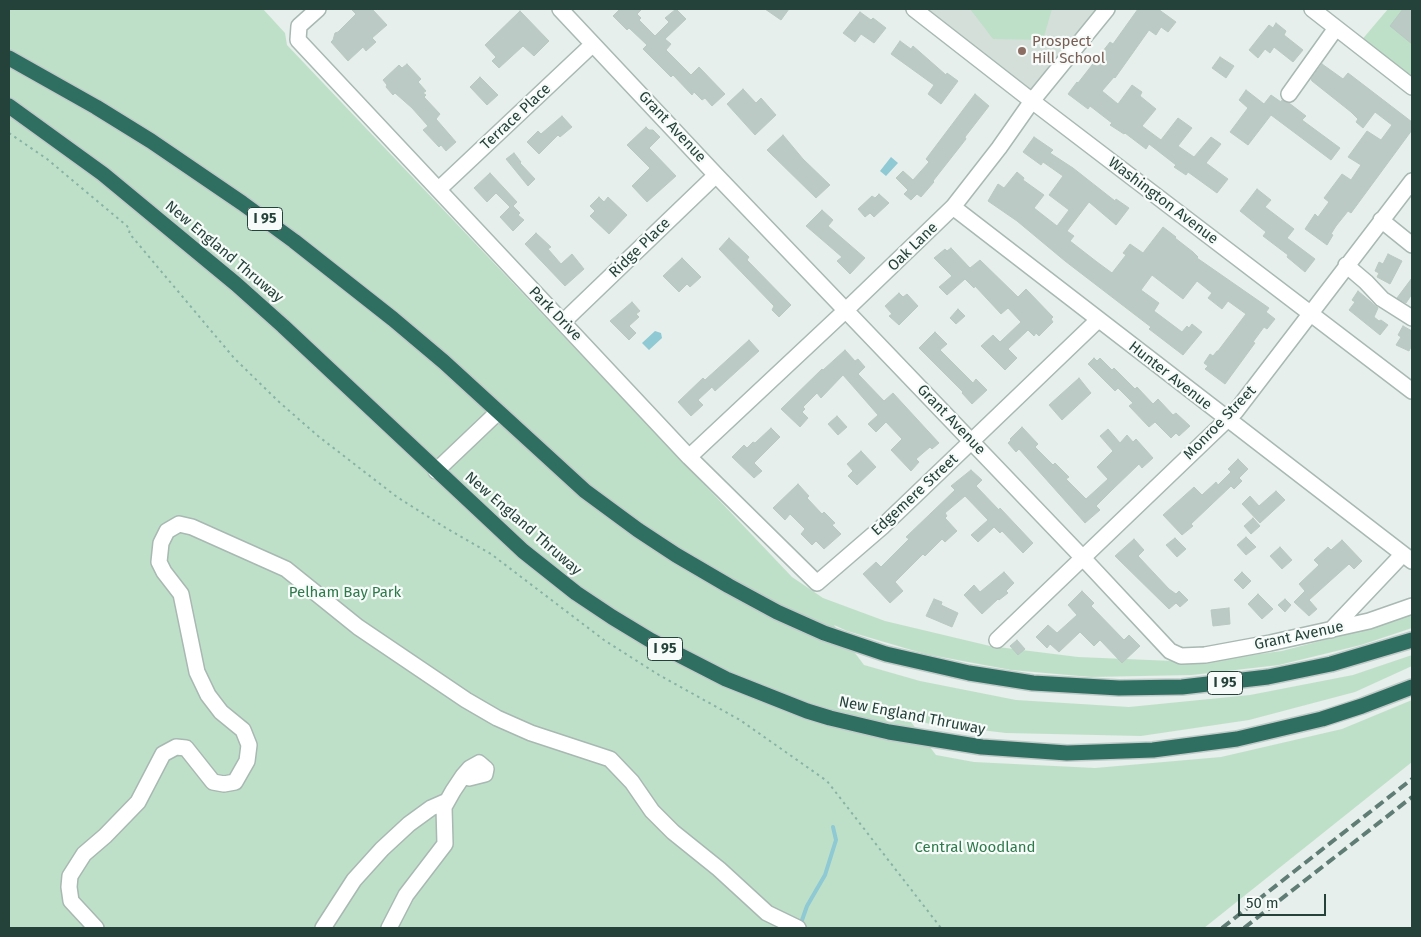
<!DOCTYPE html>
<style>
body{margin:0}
#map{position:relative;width:1421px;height:937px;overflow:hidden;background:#e6efeb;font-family:"Fira Sans",sans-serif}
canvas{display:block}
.frame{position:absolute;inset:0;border:10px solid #24423a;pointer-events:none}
.scale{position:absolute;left:1238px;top:894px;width:88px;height:22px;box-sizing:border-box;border:2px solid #24423a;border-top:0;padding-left:6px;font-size:15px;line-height:18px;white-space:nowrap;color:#24423a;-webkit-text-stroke:4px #f7fbf9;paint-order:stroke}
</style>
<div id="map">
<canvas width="1421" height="937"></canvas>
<div class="frame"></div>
<div class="scale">50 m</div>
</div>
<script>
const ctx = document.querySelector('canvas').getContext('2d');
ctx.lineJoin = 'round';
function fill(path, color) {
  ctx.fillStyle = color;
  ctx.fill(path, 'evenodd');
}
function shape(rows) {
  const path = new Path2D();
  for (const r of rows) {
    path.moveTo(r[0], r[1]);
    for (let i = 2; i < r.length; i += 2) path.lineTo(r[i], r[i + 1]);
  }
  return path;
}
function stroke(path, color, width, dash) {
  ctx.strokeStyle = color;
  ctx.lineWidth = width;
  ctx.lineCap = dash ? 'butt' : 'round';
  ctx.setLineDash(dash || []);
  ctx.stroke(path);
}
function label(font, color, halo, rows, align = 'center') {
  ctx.font = font + ' "Fira Sans",sans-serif';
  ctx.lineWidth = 4.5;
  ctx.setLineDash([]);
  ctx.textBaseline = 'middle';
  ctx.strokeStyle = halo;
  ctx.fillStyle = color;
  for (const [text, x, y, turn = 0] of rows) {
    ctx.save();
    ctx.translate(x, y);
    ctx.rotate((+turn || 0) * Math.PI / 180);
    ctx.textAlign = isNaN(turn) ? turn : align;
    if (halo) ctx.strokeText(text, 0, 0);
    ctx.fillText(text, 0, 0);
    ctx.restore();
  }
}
fill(shape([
 [922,9,1100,9,1032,93]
]), '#d4dfda');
fill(shape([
 [9,9,263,9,285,33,287,45,792,577,823,598,885,621,990,646,1078,657,1197,662,1282,651,1362,630,1412,613,1412,628,1361,645,1279,665,1192,675,1091,677,1011,670,925,654,847,631,834,625,864,665,920,681,1016,700,1129,707,1250,695,1353,675,1412,655,1412,666,1355,692,1249,720,1141,736,1006,733,930,724,908,718,936,755,974,762,1095,768,1221,757,1342,729,1412,700,1412,762,1204,928,9,928],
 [970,9,1052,9,1043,40,993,39],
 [1388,9,1412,9,1412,83,1360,42]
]), '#bfe0c8');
fill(shape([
 [891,157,898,163,886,176,880,171],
 [655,331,661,333,662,338,649,350,642,343]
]), '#8ec9d4');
stroke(shape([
 [801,923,807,906,825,875,836,840,833,827]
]), '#8ec9d4', 4);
const building = shape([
 [351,9,372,9,387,25,372,38,376,42,366,51,363,47,348,61,331,42,333,40,335,33,338,32,356,14,351,9],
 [620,9,642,9,637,14,641,18,639,20,655,36,669,22,665,18,676,9,686,19,665,39,671,44,666,50,691,75,699,67,725,94,712,106,705,98,702,100,694,92,692,95,673,75,671,77,643,49,647,45,629,28,627,30,613,16,620,9],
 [765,9,789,9,781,20,765,9],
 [1138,9,1158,9,1176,22,1168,32,1161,27,1156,35,1149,30,1115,78,1114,77,1102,91,1118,104,1132,85,1142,92,1140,96,1156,109,1142,126,1161,140,1178,118,1192,128,1178,146,1194,157,1211,137,1221,144,1206,163,1228,179,1217,193,1188,172,1186,175,1174,167,1176,165,1149,144,1146,149,1125,133,1124,134,1110,125,1112,123,1090,106,1088,109,1068,94,1077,82,1078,83,1110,42,1113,44,1138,9],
 [1403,9,1412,9,1412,44,1390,26,1403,9],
 [520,11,549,41,534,56,523,46,499,68,492,61,496,57,485,45,520,11],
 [860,12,871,20,873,18,886,28,874,43,861,34,855,42,843,33,860,12],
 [1276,23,1286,31,1284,35,1303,50,1293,62,1274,47,1270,53,1265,49,1258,58,1249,50,1269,25,1273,28,1276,23],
 [900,41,911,49,913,46,946,75,947,73,958,81,941,104,928,94,934,85,891,54,900,41],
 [1220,57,1234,66,1226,78,1212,68,1220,57],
 [407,64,421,79,418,82,426,91,423,93,426,95,424,97,440,114,436,119,456,142,446,151,441,145,439,147,423,130,428,126,412,108,395,93,393,95,386,87,387,85,383,80,399,65,402,68,407,64],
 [1322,64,1343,79,1348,73,1412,122,1412,130,1351,213,1348,211,1336,226,1331,234,1333,235,1327,245,1305,229,1315,214,1318,217,1329,202,1324,198,1342,174,1351,180,1361,165,1348,157,1367,131,1381,140,1392,125,1375,112,1363,128,1356,122,1358,119,1351,112,1312,81,1311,79,1322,64],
 [480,77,498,95,487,105,470,87,480,77],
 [743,89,756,103,761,98,776,115,755,135,727,104,743,89],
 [1246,90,1264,104,1271,95,1281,102,1282,100,1289,103,1306,116,1302,120,1340,148,1331,160,1271,115,1248,145,1230,132,1248,108,1239,100,1246,90],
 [975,94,989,106,965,137,966,139,933,181,934,182,921,197,917,194,911,200,904,194,908,190,896,178,903,171,913,180,929,162,926,159,975,94],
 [562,116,572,127,560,137,558,135,539,154,527,142,538,131,541,134,562,116],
 [646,127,649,130,653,130,660,137,649,148,676,176,647,202,632,186,650,168,627,145,646,127],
 [783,135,803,159,830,185,816,198,767,150,783,135],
 [1034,137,1053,150,1050,153,1073,168,1115,201,1116,199,1129,208,1116,225,1089,202,1067,231,1074,236,1070,241,1097,262,1112,273,1126,255,1123,253,1130,244,1143,253,1163,227,1176,237,1175,238,1193,252,1198,257,1197,258,1269,308,1266,312,1275,319,1267,329,1264,327,1253,342,1255,343,1225,384,1205,369,1208,366,1204,363,1210,354,1213,356,1217,351,1218,351,1246,314,1228,301,1222,309,1208,298,1212,293,1197,281,1183,299,1152,275,1141,290,1159,303,1154,311,1182,332,1187,326,1189,328,1192,324,1202,332,1183,355,1149,329,1151,327,1065,261,1017,221,988,201,998,184,1004,188,1017,172,1024,178,1023,180,1044,195,1034,208,1057,226,1069,210,1049,195,1063,176,1043,162,1041,165,1023,152,1034,137],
 [514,153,521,162,520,163,535,179,528,186,506,159,514,153],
 [490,173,517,202,513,206,520,213,518,215,524,220,513,231,500,217,510,207,496,193,487,202,474,188,490,173],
 [1257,189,1271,200,1265,207,1294,229,1287,238,1315,259,1305,272,1287,257,1288,255,1263,236,1266,232,1240,211,1257,189],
 [879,194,889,203,874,217,870,213,865,217,858,209,872,196,875,198,879,194],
 [599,197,604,202,608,197,627,215,609,234,590,216,595,211,590,206,599,197],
 [822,210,833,220,828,226,865,258,850,274,837,261,842,257,806,226,822,210],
 [536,233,551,247,548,249,561,264,572,254,584,269,565,286,525,244,536,233],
 [729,238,749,257,747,260,791,305,779,317,772,310,774,306,719,249,729,238],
 [951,248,970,268,980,260,1018,297,1026,289,1053,317,1051,319,1053,322,1039,336,1036,333,1034,336,1028,330,1008,349,1017,358,1005,370,981,346,993,335,1000,342,1021,322,1008,308,1001,314,975,286,974,288,965,279,947,295,939,287,952,276,934,258,945,249,947,251,951,248],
 [1388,254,1402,261,1390,284,1377,277,1379,273,1375,271,1379,262,1383,264,1388,254],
 [682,258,701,277,690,287,687,284,679,292,663,276,682,258],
 [1412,278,1412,294,1406,303,1397,298,1412,278],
 [1358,291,1378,308,1374,317,1379,321,1381,320,1388,325,1380,335,1349,310,1355,302,1352,300,1358,291],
 [899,293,903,297,907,294,918,306,899,325,889,316,892,314,885,306,899,293],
 [632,302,640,311,636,314,639,317,629,326,636,333,629,340,610,321,632,302],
 [958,309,965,316,956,324,950,318,958,309],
 [1403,326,1412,331,1412,345,1409,351,1396,345,1401,337,1398,335,1403,326],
 [935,332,947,344,940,350,973,383,976,379,987,390,972,404,962,393,963,392,919,348,935,332],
 [749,340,759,351,715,391,712,387,698,400,703,405,691,416,678,402,703,378,705,380,749,340],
 [845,350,855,361,858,359,865,367,858,374,884,401,893,393,939,443,932,449,930,447,916,459,919,462,911,471,891,450,902,439,886,422,876,432,868,424,878,415,843,375,821,398,817,393,803,407,805,409,802,412,808,418,800,427,781,409,822,369,823,370,845,350],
 [1094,358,1097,361,1100,358,1112,370,1114,368,1135,389,1137,387,1153,404,1158,399,1173,415,1176,413,1190,426,1179,436,1176,433,1171,438,1155,422,1149,427,1129,406,1133,403,1118,388,1115,391,1088,364,1094,358],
 [1079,378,1091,393,1062,420,1049,405,1079,378],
 [837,416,847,427,838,435,828,424,837,416],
 [1022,427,1038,444,1035,447,1053,465,1055,463,1069,477,1066,479,1086,499,1108,479,1097,467,1113,451,1100,436,1108,429,1120,443,1127,435,1133,442,1136,439,1153,458,1142,468,1139,464,1112,490,1096,506,1100,510,1085,523,1019,449,1016,452,1008,443,1011,440,1010,439,1022,427],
 [771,428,780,437,754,463,762,471,754,478,732,457,744,445,747,448,753,442,755,443,771,428],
 [861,451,876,467,857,485,848,476,853,471,847,464,861,451],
 [1238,459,1248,469,1239,478,1242,481,1234,489,1231,486,1191,524,1193,526,1182,535,1163,515,1194,487,1202,495,1216,482,1218,485,1231,472,1228,469,1238,459],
 [971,470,982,480,976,486,999,510,1000,508,1033,543,1023,553,1002,531,1000,533,994,527,978,542,971,535,988,520,965,496,945,513,947,516,945,518,957,531,945,542,942,539,925,556,923,554,895,582,903,591,890,603,863,574,876,562,881,567,909,539,906,537,955,490,951,486,971,470],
 [798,484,809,496,807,498,822,514,824,512,835,523,832,525,841,534,824,549,816,541,812,545,801,534,805,529,790,514,785,520,773,508,798,484],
 [1276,491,1285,500,1260,523,1242,504,1250,496,1259,506,1276,491],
 [1253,518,1260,526,1251,534,1244,526,1253,518],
 [1246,537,1256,547,1246,555,1237,545,1246,537],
 [1175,538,1186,549,1177,557,1166,545,1175,538],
 [1134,539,1144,550,1138,556,1169,589,1176,594,1179,591,1188,600,1180,607,1176,603,1169,609,1115,556,1134,539],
 [1342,540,1362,561,1354,569,1349,564,1309,600,1317,609,1309,616,1294,602,1305,591,1299,584,1319,565,1314,560,1328,547,1331,550,1342,540],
 [1280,547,1292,560,1282,569,1270,556,1280,547],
 [1004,572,1014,583,1006,591,1008,593,999,600,998,599,982,614,964,595,974,585,980,592,1004,572],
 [1242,572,1251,581,1243,589,1234,580,1242,572],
 [1082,591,1094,603,1091,606,1124,640,1129,635,1140,646,1122,663,1100,640,1094,646,1080,632,1059,652,1050,644,1047,648,1036,637,1048,625,1057,633,1077,615,1068,605,1082,591],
 [1258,594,1273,609,1262,619,1248,604,1258,594],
 [934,599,942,602,941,605,958,613,952,627,926,616,934,599],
 [1285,599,1291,605,1285,612,1278,605,1285,599],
 [1229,608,1230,624,1213,626,1211,610,1229,608],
 [1017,640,1025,649,1018,655,1010,646,1017,640]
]);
fill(building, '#bbcac4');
stroke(building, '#b8c9c2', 1);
const minor = shape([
 [318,9,299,26,298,40,689,457,817,583,882,527,1098,320],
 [560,9,716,175,1083,558,1170,651,1181,656,1205,655,1270,643,1369,621,1412,606],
 [914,9,1032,101,1412,391],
 [1312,9,1412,87],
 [1289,94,1336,28],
 [439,189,593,44],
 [953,207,1412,561],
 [1381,220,1412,245],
 [1346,265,1366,282,1382,299,1412,318],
 [563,322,716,175],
 [689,457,846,310,953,207,999,148,1032,101,1107,9],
 [436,471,498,412],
 [1331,630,1403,554],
 [997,640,1236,411,1412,181],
 [96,928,71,901,69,887,70,876,84,854,105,836,138,802,163,754,176,747,186,748,213,782,224,784,235,782,247,761,249,745,243,730,221,712,208,695,197,672,181,594,164,572,159,562,161,543,167,531,179,524,192,527,286,569,358,627,466,700,497,718,531,733,610,759,632,782,652,811,673,832,719,869,767,913,798,928],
 [323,928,354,880,382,849,409,824,431,808,447,801],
 [389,928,406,895,445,844,444,807,453,791,463,776,470,768,479,763,486,769,485,774,469,778,463,776]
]);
const highway = shape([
 [9,58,96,107,151,141,242,203,294,241,393,319,444,362,585,491,638,530,676,555,729,586,777,612,824,633,886,654,969,673,1033,683,1119,688,1182,687,1268,677,1331,664,1412,640],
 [9,106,103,174,236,284,283,326,523,551,576,593,612,617,650,640,726,679,807,711,830,718,889,732,982,747,1067,753,1153,750,1237,739,1322,719,1362,706,1412,687]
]);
stroke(minor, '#a8b8b2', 18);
stroke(highway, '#c2cac8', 18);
stroke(shape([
 [9,133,47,159,127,226,130,230,129,233,234,358,278,401,318,436,397,497,446,528,491,554,604,640,659,675,740,720,827,781,941,928]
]), '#86b3a5', 2, [2.5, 4]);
stroke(minor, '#fff', 15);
stroke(highway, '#2f6f62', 15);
stroke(shape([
 [1222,928,1412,779],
 [1244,928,1412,797]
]), '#5f7d75', 4, [10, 5]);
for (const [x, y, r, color] of [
 [1022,51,5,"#8d6e63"]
]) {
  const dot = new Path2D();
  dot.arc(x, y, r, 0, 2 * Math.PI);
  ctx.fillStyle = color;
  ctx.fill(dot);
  stroke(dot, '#f7fbf9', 2);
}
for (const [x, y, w] of [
 [265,219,35],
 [665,649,35],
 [1225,683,35]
]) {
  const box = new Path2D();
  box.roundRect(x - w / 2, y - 11.5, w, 23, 4);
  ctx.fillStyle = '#f7fbf9';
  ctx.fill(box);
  stroke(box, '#24423a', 1);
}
label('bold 14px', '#24423a', null, [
 ["I 95",265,219],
 ["I 95",665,649],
 ["I 95",1225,683]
]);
label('15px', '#785e54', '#f7fbf9', [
 ["Prospect",1032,42],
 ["Hill School",1032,59]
], 'left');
label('15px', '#24423a', '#f7fbf9', [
 ["Terrace Place",516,117,-43],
 ["Grant Avenue",672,127,47],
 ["Washington Avenue",1163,201,37],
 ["Oak Lane",913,247,-44],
 ["Ridge Place",640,248,-44],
 ["New England Thruway",224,252,40],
 ["Park Drive",555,314,46],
 ["Hunter Avenue",1170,376,38],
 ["Grant Avenue",951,420,46],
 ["Monroe Street",1220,423,-46],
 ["Edgemere Street",915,495,-43],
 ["New England Thruway",523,524,41],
 ["Grant Avenue",1299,636,-12],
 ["New England Thruway",912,716,11]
]);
label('15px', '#2d7a4b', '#f7fbf9', [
 ["Pelham Bay Park",345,593],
 ["Central Woodland",975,848]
]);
</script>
